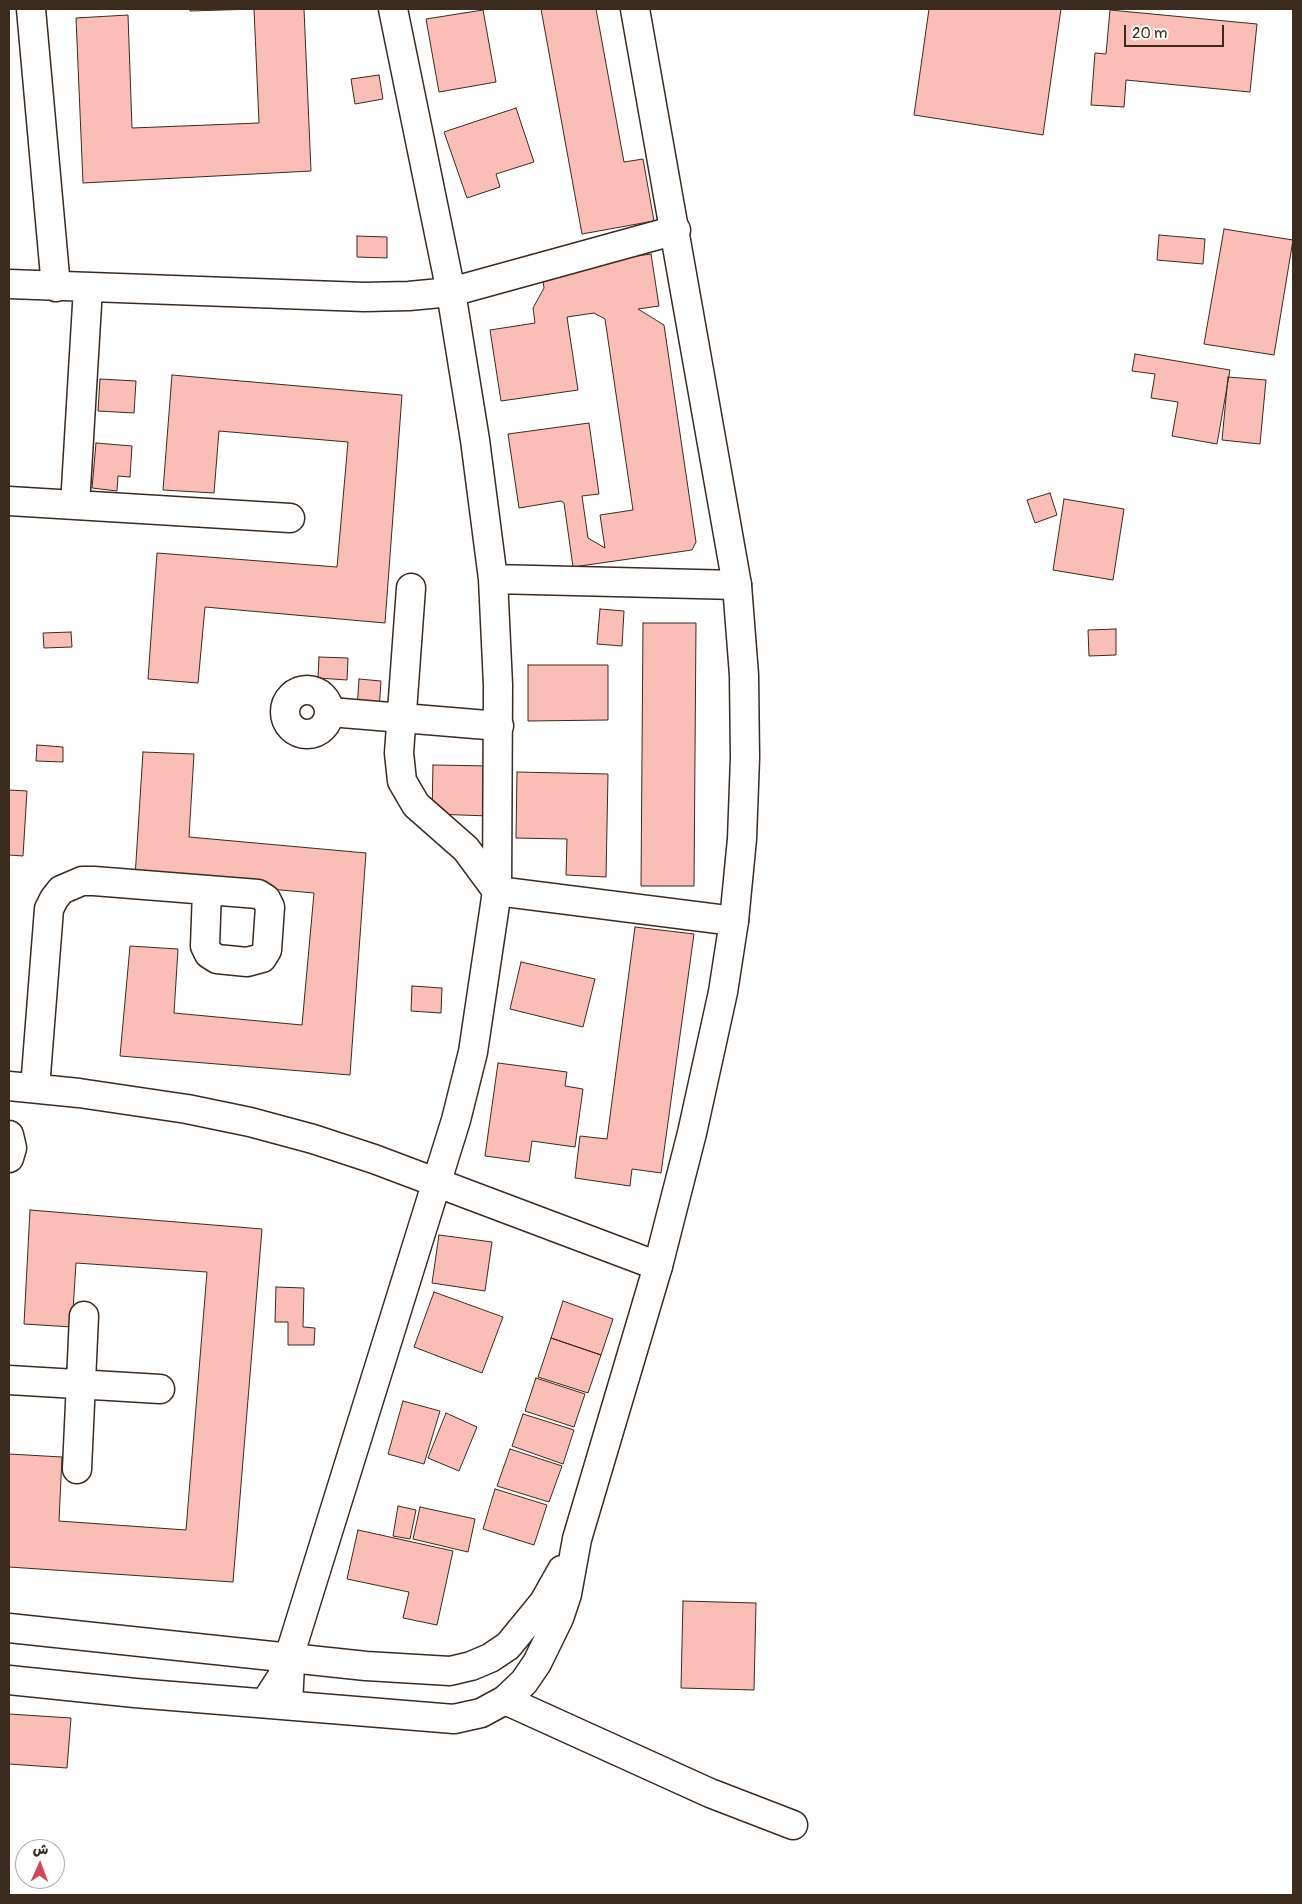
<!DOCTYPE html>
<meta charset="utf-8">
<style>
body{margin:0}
#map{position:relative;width:1302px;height:1904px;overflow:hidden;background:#fff;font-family:Pangolin,"Playpen Sans Arabic",sans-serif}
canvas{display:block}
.frame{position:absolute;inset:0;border:10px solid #3b2a1e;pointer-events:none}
.north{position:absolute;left:15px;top:1839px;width:50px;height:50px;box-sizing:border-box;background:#fff;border:1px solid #b1aaa5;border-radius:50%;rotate:2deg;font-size:14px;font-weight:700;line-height:20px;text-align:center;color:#3b2a1e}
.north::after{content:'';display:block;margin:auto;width:18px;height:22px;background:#d1495b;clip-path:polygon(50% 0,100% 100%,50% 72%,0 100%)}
.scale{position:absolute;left:1124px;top:25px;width:100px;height:22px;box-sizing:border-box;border:2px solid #3b2a1e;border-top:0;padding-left:6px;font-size:15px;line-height:18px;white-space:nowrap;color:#3b2a1e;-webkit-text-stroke:4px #fff;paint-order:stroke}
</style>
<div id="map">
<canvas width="1302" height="1904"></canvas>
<div class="frame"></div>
<div class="north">ش</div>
<div class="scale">20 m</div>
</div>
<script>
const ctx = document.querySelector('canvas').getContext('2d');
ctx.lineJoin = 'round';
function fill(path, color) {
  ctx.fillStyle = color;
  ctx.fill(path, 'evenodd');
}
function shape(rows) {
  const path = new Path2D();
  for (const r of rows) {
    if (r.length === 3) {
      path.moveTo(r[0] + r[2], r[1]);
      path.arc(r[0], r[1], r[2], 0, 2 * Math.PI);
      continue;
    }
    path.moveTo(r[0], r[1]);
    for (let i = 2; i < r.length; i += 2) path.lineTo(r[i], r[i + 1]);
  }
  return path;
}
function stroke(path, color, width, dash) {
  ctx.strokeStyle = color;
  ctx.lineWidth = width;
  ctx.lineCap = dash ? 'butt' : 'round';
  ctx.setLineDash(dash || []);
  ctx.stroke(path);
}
const building = shape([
 [190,9,304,9,311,171,83,183,76,18,128,15,132,128,259,123,254,9,190,11,190,9],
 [541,9,596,9,624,162,643,159,654,221,582,234,541,9],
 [929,9,1061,9,1043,135,914,115,929,9],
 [483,10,496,82,439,92,426,19,483,10],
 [1110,10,1257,24,1250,92,1126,80,1124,107,1091,105,1095,53,1106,54,1110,10],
 [379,75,383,99,355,104,351,79,379,75],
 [516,108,534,162,496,174,500,187,467,198,444,132,516,108],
 [1224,229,1293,240,1274,355,1204,344,1224,229],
 [1159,235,1205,239,1203,264,1157,260,1159,235],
 [357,236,387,237,387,258,357,257,357,236],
 [651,254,659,306,638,309,664,325,696,542,692,550,573,567,564,503,561,501,519,508,508,434,589,423,599,494,582,496,588,538,605,548,600,515,633,510,605,319,594,313,567,317,578,390,501,401,490,330,535,323,533,308,544,288,542,274,568,266,651,254],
 [1135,354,1230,370,1217,444,1172,436,1178,402,1151,398,1155,374,1132,371,1135,354],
 [172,375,402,395,385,623,205,607,198,683,148,679,157,553,337,567,348,442,219,431,214,493,163,490,172,375],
 [1228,377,1266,380,1260,444,1222,440,1228,377],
 [100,379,136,381,134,413,98,411,100,379],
 [96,443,132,446,130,477,118,476,117,491,92,488,96,443],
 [1050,493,1057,515,1035,523,1027,500,1050,493],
 [1064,499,1124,509,1113,580,1053,570,1064,499],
 [600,609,624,611,622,646,597,644,600,609],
 [643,623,696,623,694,886,641,886,643,623],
 [1116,629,1116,655,1089,656,1088,630,1116,629],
 [71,632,72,647,44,648,43,633,71,632],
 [319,657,348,658,347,680,318,678,319,657],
 [528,665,608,665,608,720,528,721,528,665],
 [359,679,381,681,379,711,357,709,359,679],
 [37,745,63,747,63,762,36,761,37,745],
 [143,752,194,754,189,837,366,853,350,1075,120,1056,130,946,178,949,174,1013,302,1025,314,893,135,877,143,752],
 [433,765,491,766,490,816,432,814,433,765],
 [517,772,608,774,606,877,566,875,567,839,516,838,517,772],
 [9,790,27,791,23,856,9,855,9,790],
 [635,927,694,934,661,1173,632,1169,630,1186,575,1178,580,1136,607,1139,635,927],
 [521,962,595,979,583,1027,510,1009,521,962],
 [412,986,442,988,441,1013,411,1011,412,986],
 [498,1063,567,1072,565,1086,583,1089,575,1147,532,1141,529,1162,485,1156,498,1063],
 [30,1210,262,1229,233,1582,9,1567,9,1454,62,1457,59,1521,186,1530,207,1272,76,1263,72,1327,24,1324,30,1210],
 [439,1235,492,1242,485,1291,432,1283,439,1235],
 [276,1287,304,1288,303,1327,315,1328,314,1345,288,1345,288,1322,275,1322,276,1287],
 [434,1292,503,1317,482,1373,414,1347,434,1292],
 [563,1301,613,1319,601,1355,551,1338,563,1301],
 [551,1338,601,1355,588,1393,538,1377,551,1338],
 [536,1378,585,1394,574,1427,525,1411,536,1378],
 [403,1401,440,1411,424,1464,388,1454,403,1401],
 [446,1413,477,1427,459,1471,428,1458,446,1413],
 [523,1414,574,1430,563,1464,512,1446,523,1414],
 [510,1449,562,1466,549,1502,497,1486,510,1449],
 [495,1489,547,1505,534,1545,483,1529,495,1489],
 [398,1506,416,1510,410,1539,393,1536,398,1506],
 [420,1507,475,1519,468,1552,413,1539,420,1507],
 [358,1530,453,1551,437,1625,403,1618,409,1592,347,1579,358,1530],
 [683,1601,756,1603,754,1690,681,1688,683,1601],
 [9,1714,71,1718,67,1768,9,1764,9,1714]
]);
fill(building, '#fabeb7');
stroke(building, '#3b2a1e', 1);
const street = shape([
 [31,9,56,287],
 [9,284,364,297,409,296,451,292,676,230],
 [9,501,290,518],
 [75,505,88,288],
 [493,579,737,585],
 [411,588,399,753,402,781,416,805,466,849,497,891,734,921],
 [307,712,22],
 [330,712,499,726],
 [9,1086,79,1093,187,1109,250,1122,313,1139,374,1159,658,1266],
 [35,1088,49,909,54,899,61,890,82,881,94,881,258,894,266,899,270,907,267,950,262,958,247,962,217,959,209,954,205,946,207,890],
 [9,1135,12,1148,9,1158],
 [9,1380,160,1389],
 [77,1469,84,1316],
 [289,1657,456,1120,473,1052,497,891,498,685,493,579,475,440,451,292,393,9],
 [505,1700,710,1793,793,1825],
 [265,1703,290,1664,288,1705]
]);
const secondary = shape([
 [9,1628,366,1666,450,1671,471,1666,490,1658,508,1646,544,1602,562,1570],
 [9,1680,135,1693,454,1719,481,1713,505,1700,524,1682,537,1663,559,1618,567,1594,577,1539,658,1266,692,1133,723,992,734,921,742,839,745,758,744,675,737,585,635,9]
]);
stroke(street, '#3b2a1e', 31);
stroke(secondary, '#3b2a1e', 31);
stroke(street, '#fff', 28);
stroke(secondary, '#fff', 28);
</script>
